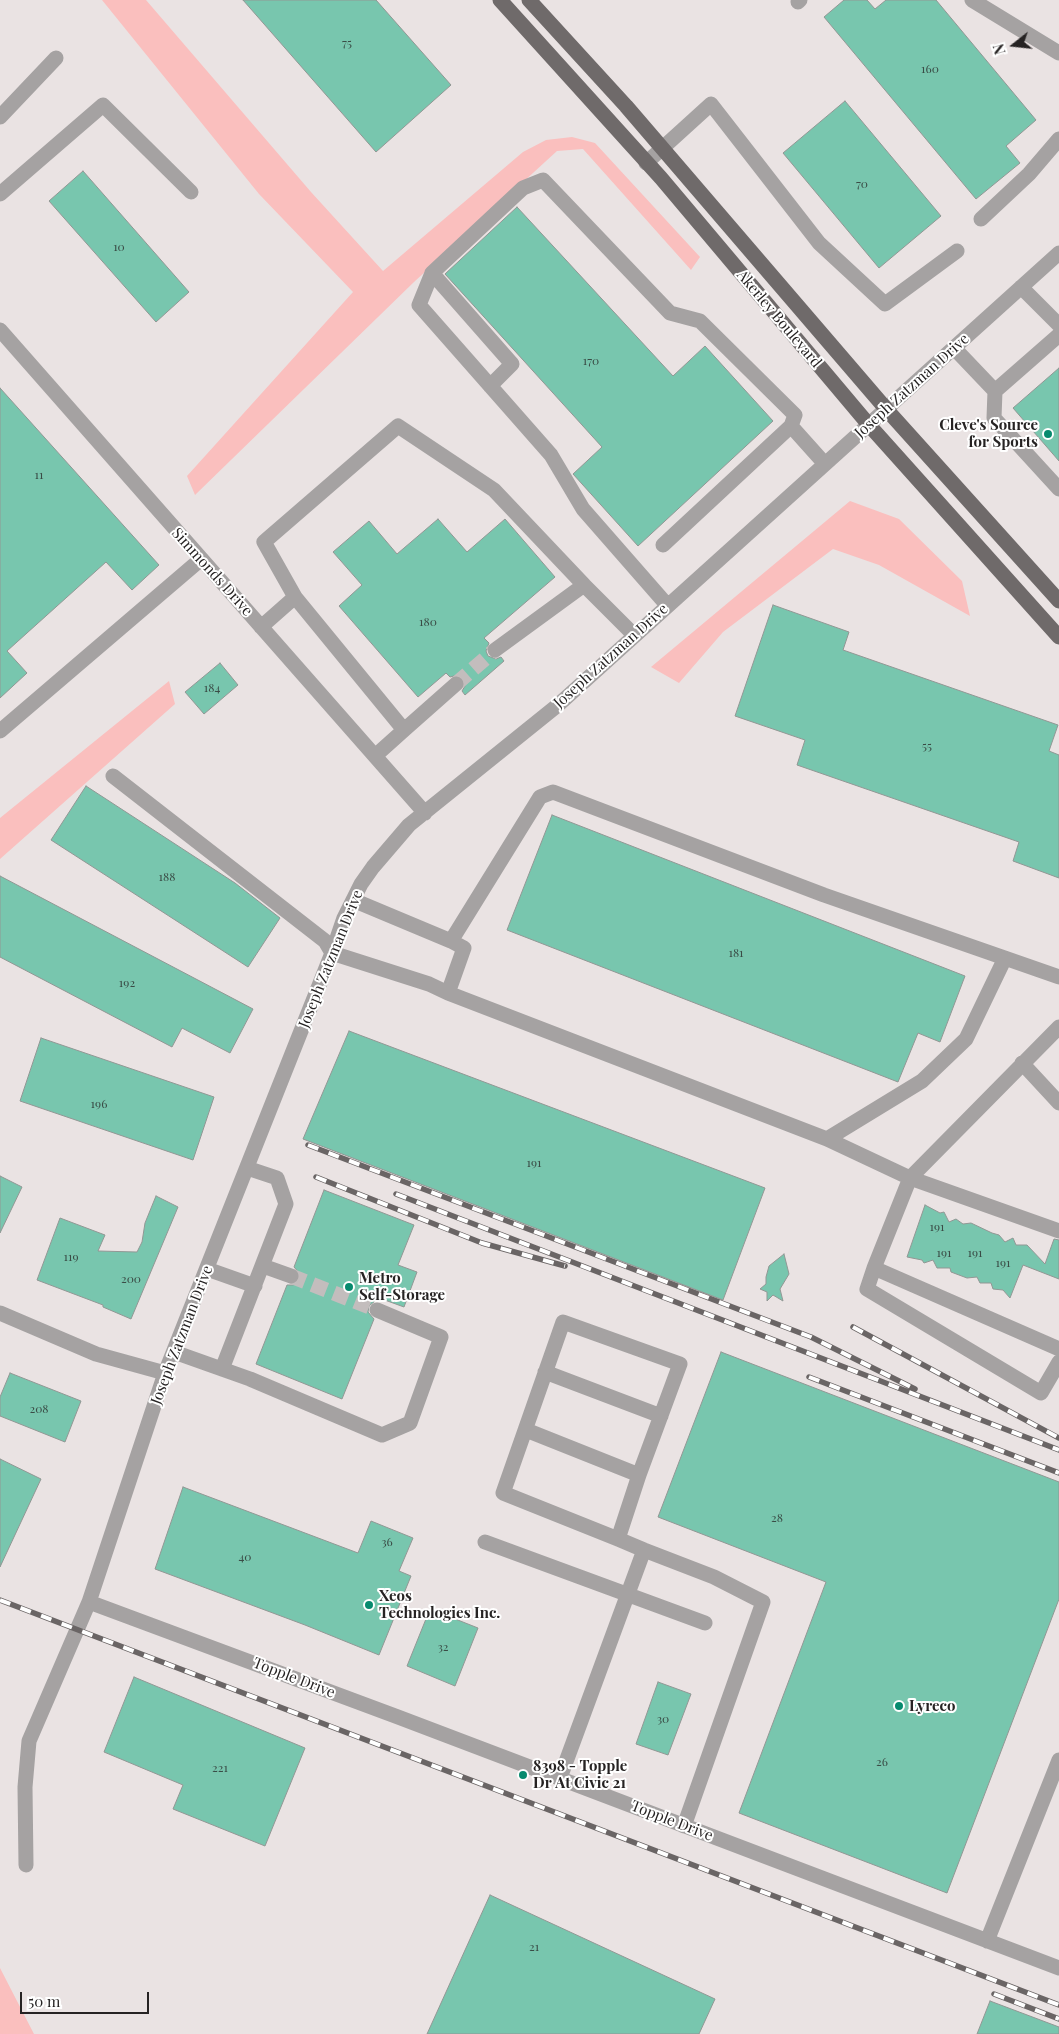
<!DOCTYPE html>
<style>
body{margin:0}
#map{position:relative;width:1059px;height:2034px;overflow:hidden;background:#eae3e3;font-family:"Playfair Display",serif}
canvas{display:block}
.north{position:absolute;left:989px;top:20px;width:50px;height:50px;-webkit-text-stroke:4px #fff;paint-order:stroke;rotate:254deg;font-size:14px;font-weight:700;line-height:20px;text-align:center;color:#262323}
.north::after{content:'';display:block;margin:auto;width:18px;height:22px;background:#262323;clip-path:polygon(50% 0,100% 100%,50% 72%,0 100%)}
.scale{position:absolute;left:20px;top:1992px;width:129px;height:22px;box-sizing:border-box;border:2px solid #262323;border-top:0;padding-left:6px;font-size:15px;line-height:18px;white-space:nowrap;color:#262323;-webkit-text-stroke:4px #fff;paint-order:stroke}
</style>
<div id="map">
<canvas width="1059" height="2034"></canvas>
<div class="north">N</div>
<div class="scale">50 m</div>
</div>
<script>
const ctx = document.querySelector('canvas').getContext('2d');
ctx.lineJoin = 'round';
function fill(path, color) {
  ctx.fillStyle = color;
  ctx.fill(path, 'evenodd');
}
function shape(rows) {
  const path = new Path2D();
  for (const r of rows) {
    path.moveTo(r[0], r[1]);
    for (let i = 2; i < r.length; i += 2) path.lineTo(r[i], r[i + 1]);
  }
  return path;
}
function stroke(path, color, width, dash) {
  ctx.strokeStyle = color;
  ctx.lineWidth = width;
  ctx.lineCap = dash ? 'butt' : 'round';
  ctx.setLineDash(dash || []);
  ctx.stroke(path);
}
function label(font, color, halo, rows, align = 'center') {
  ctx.font = font + ' "Playfair Display",serif';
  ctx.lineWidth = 4;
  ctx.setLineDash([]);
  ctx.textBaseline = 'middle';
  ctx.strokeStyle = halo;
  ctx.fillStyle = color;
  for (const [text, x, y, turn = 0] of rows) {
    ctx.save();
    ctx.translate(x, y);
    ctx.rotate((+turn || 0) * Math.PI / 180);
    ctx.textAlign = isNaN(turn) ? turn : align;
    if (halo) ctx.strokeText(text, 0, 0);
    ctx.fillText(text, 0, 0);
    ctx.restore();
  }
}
fill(shape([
 [102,0,146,0,311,192,383,271,523,152,546,140,572,137,595,143,700,257,691,270,583,149,557,151,414,282,195,495,187,476,353,292,259,194],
 [850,501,899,519,962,581,970,616,879,565,833,549,723,632,679,683,651,667],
 [169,681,175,704,0,859,0,818],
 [0,1968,34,2034,0,2034]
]), '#fabfbe');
const building = shape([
 [243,0,376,0,451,85,376,152,243,0],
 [844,0,867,0,875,9,886,0,936,0,1036,120,1006,146,1020,163,976,199,824,17,844,0],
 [845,101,941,216,879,268,783,153,845,101],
 [83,171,189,292,156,322,49,201,83,171],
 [517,207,673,376,705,346,773,421,638,546,573,474,602,447,445,274,517,207],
 [1059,368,1059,461,1013,408,1059,368],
 [0,388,159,565,132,590,106,562,7,651,27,673,0,698,0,388],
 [438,519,467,552,505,519,555,577,484,638,489,643,486,651,488,656,496,659,501,657,504,661,465,695,462,691,465,686,463,678,458,675,450,677,446,673,418,697,339,606,362,585,333,552,369,521,397,554,438,519],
 [773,605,849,632,843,650,1058,725,1049,751,1059,755,1059,878,1013,861,1019,842,797,765,805,740,735,716,773,605],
 [220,663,238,685,204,714,185,692,220,663],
 [86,786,235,883,280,918,248,967,51,840,86,786],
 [552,815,965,976,940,1042,918,1033,898,1082,507,930,552,815],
 [0,876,253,1009,230,1053,182,1028,172,1047,0,957,0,876],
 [349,1031,765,1188,723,1300,303,1139,349,1031],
 [41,1038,214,1097,193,1160,20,1101,41,1038],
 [0,1176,22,1187,0,1233,0,1176],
 [324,1190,414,1225,398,1265,417,1272,404,1307,382,1299,381,1301,375,1301,369,1306,368,1312,374,1319,342,1399,256,1364,287,1285,293,1285,300,1280,300,1274,294,1267,324,1190],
 [156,1196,178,1207,131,1319,103,1307,103,1305,37,1280,60,1218,105,1235,98,1251,137,1252,142,1242,145,1223,156,1196],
 [925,1205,940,1213,944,1212,949,1222,956,1219,963,1224,971,1223,992,1233,999,1235,1005,1242,1013,1238,1016,1245,1027,1245,1045,1264,1054,1239,1059,1240,1059,1279,1023,1265,1010,1298,1003,1290,993,1289,991,1283,980,1283,977,1277,967,1278,951,1272,950,1268,937,1268,933,1260,924,1263,922,1260,907,1257,925,1205],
 [784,1254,789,1274,780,1289,783,1301,773,1295,767,1301,767,1292,760,1289,766,1284,766,1277,769,1266,784,1254],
 [721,1352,1059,1482,1059,1599,947,1893,739,1813,826,1582,658,1517,721,1352],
 [10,1373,81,1401,65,1442,0,1416,0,1397,10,1373],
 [0,1459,41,1479,0,1567,0,1459],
 [183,1487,358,1553,371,1521,413,1538,399,1571,411,1576,379,1655,305,1625,155,1569,183,1487],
 [430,1609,478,1628,455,1686,407,1666,430,1609],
 [134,1677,305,1748,265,1846,173,1809,183,1785,104,1752,134,1677],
 [658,1682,691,1694,668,1755,636,1744,658,1682],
 [490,1895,715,1999,699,2034,427,2034,490,1895],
 [990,2001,1059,2027,1059,2034,977,2034,990,2001]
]);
fill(building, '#78c6ae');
stroke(building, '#919794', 1);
stroke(shape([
 [456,684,495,650],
 [291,1276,377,1310]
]), '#c3bdbd', 15, [15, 8]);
stroke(shape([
 [972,0,1059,53],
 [798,2,800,0],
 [0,117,56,58],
 [646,163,711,104,819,243,885,304,957,251],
 [0,194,103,105,191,192],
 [981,219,1029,174,1059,139],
 [432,273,512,364,490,386],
 [1021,287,1059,325],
 [0,330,425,813],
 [955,349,995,391,994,418,1059,489],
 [995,391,1059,335],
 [663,545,791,426,825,464],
 [295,597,404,730,375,756],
 [667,605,583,509,551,455,419,305,432,273,523,188,543,180,670,313,700,321,795,415,791,426],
 [261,627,295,597,264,542,398,426,494,490,584,585],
 [495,650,584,585,634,635],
 [404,730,456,684],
 [0,731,200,560],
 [113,776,325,941,332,953,429,984,448,993,827,1139,910,1178,1059,1231],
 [353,900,451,941,464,948,448,993],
 [451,941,540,797,553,792,824,895,1059,977],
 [1059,1027,910,1178,874,1268,867,1289,1041,1393,1059,1362],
 [1022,1063,1059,1103],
 [827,1139,922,1081,966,1039,1005,958],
 [263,1266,291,1276],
 [874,1268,1059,1349],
 [207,1269,255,1286],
 [0,1313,96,1354,165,1373],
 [174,1352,250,1379,382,1435,410,1423,441,1337,377,1310],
 [222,1369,286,1204,277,1178,247,1168],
 [545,1372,661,1416],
 [526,1430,639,1475],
 [618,1539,639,1475,680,1364,563,1322,503,1493,618,1539,644,1550,714,1577,763,1602,684,1826],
 [485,1542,705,1623],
 [89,1602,398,1717,1059,1968],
 [560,1778,644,1550],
 [26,1865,25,1787,29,1741,89,1602,165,1373,332,953,344,918,361,884,373,867,409,825,558,705,1059,253],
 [987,1941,1059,1760]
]), '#a5a2a2', 15);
stroke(shape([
 [500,0,661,178,869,425,1059,637],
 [529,0,626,106,887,410,1059,601]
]), '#6f6a6a', 15);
const rail = shape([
 [308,1145,811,1337,915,1389],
 [316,1177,482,1243,565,1266],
 [396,1194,1059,1450],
 [853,1327,1059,1438],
 [809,1377,1059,1473],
 [0,1600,1059,2005],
 [994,1994,1059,2019]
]);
stroke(rail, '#6a6565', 5.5);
stroke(rail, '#fff', 4, [11]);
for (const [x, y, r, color] of [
 [1048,434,5,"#078a6e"],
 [349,1287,5,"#078a6e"],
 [369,1605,5,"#078a6e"],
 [899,1706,5,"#078a6e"],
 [523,1775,5,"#078a6e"]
]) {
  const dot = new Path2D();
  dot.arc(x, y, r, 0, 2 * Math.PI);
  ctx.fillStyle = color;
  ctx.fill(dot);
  stroke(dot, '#fff', 2);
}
label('12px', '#3a4c46', null, [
 ["75",347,43],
 ["160",930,69],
 ["70",862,184],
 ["10",119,247],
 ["170",591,361],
 ["11",39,475],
 ["180",428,622],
 ["184",212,688],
 ["55",927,746],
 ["188",167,877],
 ["181",736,953],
 ["192",127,983],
 ["196",99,1104],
 ["191",534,1163],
 ["191",937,1227],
 ["191",944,1253],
 ["191",975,1253],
 ["119",71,1257],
 ["191",1003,1263],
 ["200",131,1279],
 ["208",39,1409],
 ["28",777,1518],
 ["36",387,1542],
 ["40",245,1557],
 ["32",443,1647],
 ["30",663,1719],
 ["26",882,1762],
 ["221",220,1768],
 ["21",534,1947]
]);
label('15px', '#262323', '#fff', [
 ["Akerley Boulevard",779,319,50],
 ["Joseph Zatzman Drive",912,386,-42],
 ["Simmonds Drive",212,572,48],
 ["Joseph Zatzman Drive",611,656,-42],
 ["Joseph Zatzman Drive",331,959,-68],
 ["Joseph Zatzman Drive",182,1335,-69],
 ["Topple Drive",294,1678,21],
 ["Topple Drive",672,1821,21]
]);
label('bold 15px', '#262323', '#fff', [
 ["Cleve's Source",1038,425,"right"],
 ["for Sports",1038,442,"right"],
 ["Metro",359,1278],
 ["Self-Storage",359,1295],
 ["Xeos",379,1596],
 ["Technologies Inc.",379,1613],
 ["Lyreco",909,1706],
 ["8398 - Topple",533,1766],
 ["Dr At Civic 21",533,1783]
], 'left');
</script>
